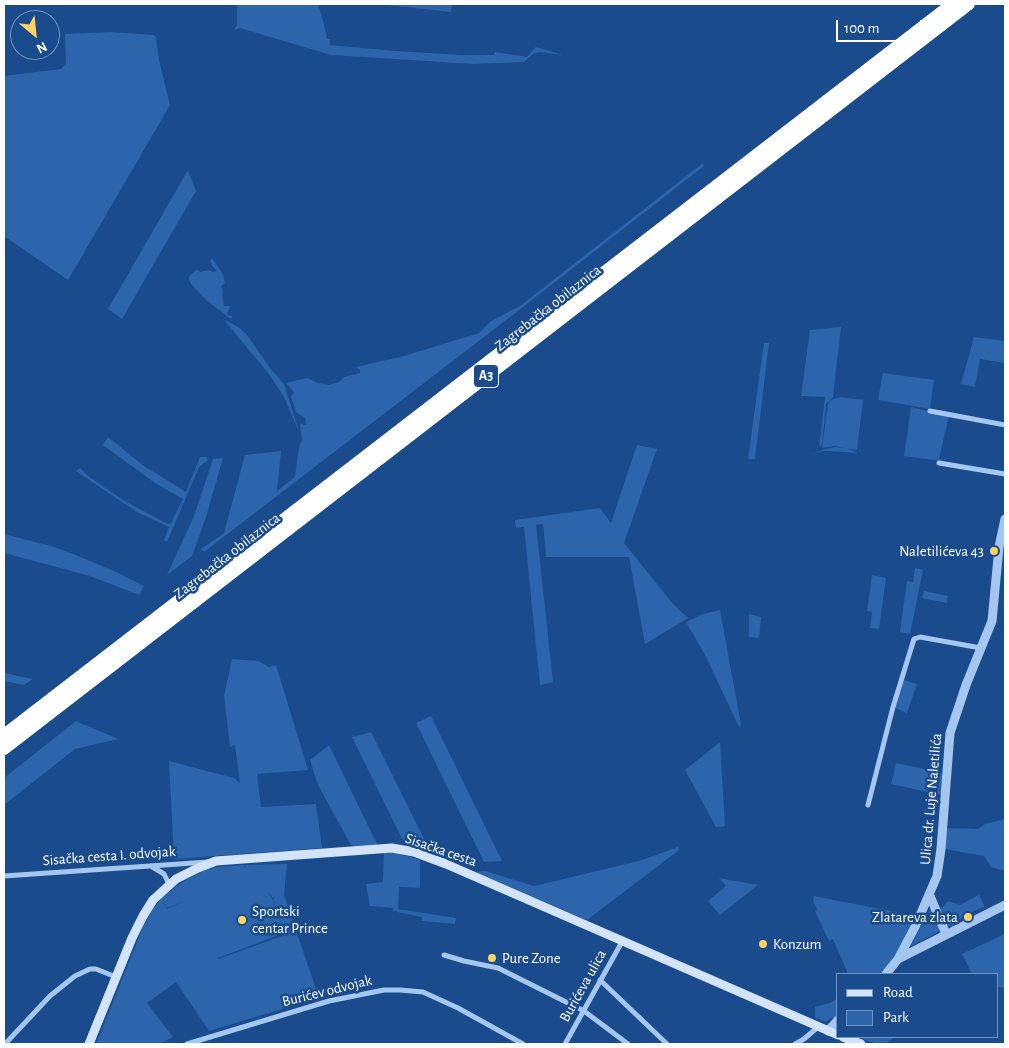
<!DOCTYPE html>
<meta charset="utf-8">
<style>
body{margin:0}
#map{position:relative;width:1009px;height:1048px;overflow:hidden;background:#194b8d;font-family:"Alegreya Sans",sans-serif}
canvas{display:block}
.frame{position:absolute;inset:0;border:5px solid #fff;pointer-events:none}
.legend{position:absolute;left:836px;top:973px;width:162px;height:65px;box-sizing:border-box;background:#194b8d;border:1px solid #7593bb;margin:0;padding:6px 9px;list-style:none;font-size:15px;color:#fff}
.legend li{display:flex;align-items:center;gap:10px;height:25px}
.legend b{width:25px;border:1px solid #7593bb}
.north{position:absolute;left:10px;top:10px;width:50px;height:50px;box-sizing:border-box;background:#194b8d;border:1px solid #7593bb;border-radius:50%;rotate:152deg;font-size:14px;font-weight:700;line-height:20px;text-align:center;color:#fff}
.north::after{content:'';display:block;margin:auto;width:18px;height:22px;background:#ffd262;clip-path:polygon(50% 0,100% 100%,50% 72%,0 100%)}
.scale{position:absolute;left:836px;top:20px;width:86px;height:22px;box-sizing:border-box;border:2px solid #fff;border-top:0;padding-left:6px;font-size:15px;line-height:18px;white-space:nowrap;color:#fff;-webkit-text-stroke:4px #194b8d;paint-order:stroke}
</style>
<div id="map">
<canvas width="1009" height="1048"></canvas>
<div class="frame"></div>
<ul class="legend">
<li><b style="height:6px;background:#d2e3fa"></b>Road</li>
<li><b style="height:14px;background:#2c65ab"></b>Park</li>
</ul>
<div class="north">N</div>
<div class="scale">100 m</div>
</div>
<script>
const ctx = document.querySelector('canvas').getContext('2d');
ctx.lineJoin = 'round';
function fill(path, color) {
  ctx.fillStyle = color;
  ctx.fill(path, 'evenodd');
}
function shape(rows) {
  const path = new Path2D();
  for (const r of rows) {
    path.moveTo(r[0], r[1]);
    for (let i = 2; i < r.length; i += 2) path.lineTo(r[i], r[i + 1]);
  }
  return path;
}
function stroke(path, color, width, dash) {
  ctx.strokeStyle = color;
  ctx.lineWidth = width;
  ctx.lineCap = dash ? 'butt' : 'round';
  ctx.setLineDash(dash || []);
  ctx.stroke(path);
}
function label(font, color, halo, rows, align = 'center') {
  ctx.font = font + ' "Alegreya Sans",sans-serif';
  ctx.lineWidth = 5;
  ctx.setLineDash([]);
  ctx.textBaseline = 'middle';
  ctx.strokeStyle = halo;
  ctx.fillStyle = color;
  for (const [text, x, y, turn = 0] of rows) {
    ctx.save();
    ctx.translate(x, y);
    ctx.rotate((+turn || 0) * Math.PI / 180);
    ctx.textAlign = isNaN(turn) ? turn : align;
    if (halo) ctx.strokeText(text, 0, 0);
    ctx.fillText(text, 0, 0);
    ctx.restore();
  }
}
fill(shape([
 [237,4,318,4,324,24,327,39,330,39,330,45,395,51,463,55,494,55,495,52,527,57,536,47,563,55,539,52,533,54,524,62,473,64,331,55,240,28,234,30,237,25],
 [379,4,452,4,451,12],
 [110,32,154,35,156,37,159,60,170,105,68,280,4,236,4,76,61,69,66,63,65,34],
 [703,163,704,166,523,307,204,552,201,549,224,533,245,455,281,451,277,491,295,477,299,446,302,440,300,424,306,425,305,418,296,412,291,396,294,393,293,391,286,383,307,378,318,383,329,385,339,382,344,377,360,373,360,370,356,367,404,356,479,333,491,321,520,306],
 [188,170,196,191,122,319,108,309],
 [212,258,223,274,225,283,221,286,223,292,222,295,224,306,229,306,230,308,227,313,229,316,232,316,231,319,206,300,191,284,189,279,189,277,197,269,200,272,209,270,213,272,217,271,213,267,210,261],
 [226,320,241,329,247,335,270,368,284,384,300,434,284,397,269,374,225,321],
 [841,327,833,397,826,404,822,444,819,448,825,397,801,396,810,330],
 [974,337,1005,341,1005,363,980,359,975,387,961,384],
 [764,343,769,343,755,459,748,459],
 [883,373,934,380,930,409,878,400],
 [840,397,863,400,857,450,835,446,822,448,828,404,831,400],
 [911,407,949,416,939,459,942,460,941,461,904,456],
 [108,437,144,466,186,492,200,457,206,457,208,460,199,467,167,542,164,540,169,527,137,512,76,471,80,468,88,476,123,500,162,521,169,524,171,523,183,499,155,483,103,445],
 [637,445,657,449,624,543,673,604,688,618,645,644,629,557,546,557,543,524,536,525,553,682,540,685,524,527,516,528,515,520,600,508,611,523],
 [835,447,847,448,858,453,829,451,822,451,810,456,822,450],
 [223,458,206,517,192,556,167,575,194,516,213,459],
 [4,534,51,546,73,554,114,571,144,586,139,595,90,576,4,553],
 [915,568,923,570,910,634,900,632,907,581,913,582],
 [872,575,886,578,879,629,870,628,872,612,867,611],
 [924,591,948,596,947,603,922,598],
 [720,610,741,725,739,727,704,653,686,622,703,614],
 [749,614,761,617,759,638,749,637],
 [232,659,258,661,269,667,276,665,308,770,257,774,261,807,316,804,322,848,174,859,169,761,234,778,240,783,235,745,230,747,224,696],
 [4,673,33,679,24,685,4,681],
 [904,680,917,684,907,713,895,708],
 [431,716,502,861,484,862,416,723],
 [76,721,118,739,75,749,4,805,4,778],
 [371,732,431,853,406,847,352,737],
 [720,742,725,826,716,827,685,770],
 [329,745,378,846,356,847,351,845,318,785,310,760],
 [896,763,942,773,941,795,891,784],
 [1005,819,1005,871,991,867,984,856,945,849,947,828,978,829,985,824],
 [678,847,679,850,587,920,475,872,485,871,534,886,639,861],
 [384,853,397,853,420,860,420,888,399,887,398,909,456,918,455,924,422,921,422,917,393,911,393,908,370,906,366,884,383,882],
 [287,864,284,895,319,998,209,1031,176,982,147,1003,173,1037,159,1044,96,1044,144,925,153,909,162,898,167,909,184,901,167,908,162,898,178,885,203,871,216,867,244,865,248,871,245,865],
 [268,892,273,898,285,935,218,959,218,958,284,933,273,900],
 [719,878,758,885,720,915,708,901,726,886],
 [979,895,985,907,967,914,952,926,947,926,940,910,948,901,960,905],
 [814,896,916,916,895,956,881,974,848,974,833,939,829,941,815,911,817,909,813,901],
 [930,909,932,909,940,931,911,946],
 [1005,934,1005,988,998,987,998,974,972,974,962,954],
 [838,998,838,1015,834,1019,832,1017,826,1022,815,1018,815,1007,830,1003],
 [856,1037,895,1037,885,1044,877,1044]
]), '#2c65ab');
stroke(shape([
 [930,411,1005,425],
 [939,463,1005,474],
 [868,805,893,707,914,639,920,637,981,648],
 [151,866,164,874,169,884],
 [4,876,208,862],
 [444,955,464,961,498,968,584,1011,628,1044],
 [600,980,667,1044],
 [5,1044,50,996,75,976,90,969,96,969,116,977],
 [187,1044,329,1001,384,990,400,990,423,992,458,1008,523,1044],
 [565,1044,623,940],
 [795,1044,804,1039,818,1027]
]), '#a5c6ee', 5);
stroke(shape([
 [930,896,946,934],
 [898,959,1005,905],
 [886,974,898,959,915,927,937,876,941,849,950,733,966,685,992,621,999,547,1005,519],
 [828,1031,838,1020]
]), '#a5c6ee', 9);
stroke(shape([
 [843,1037,861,1044],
 [89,1044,132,938,143,916,153,900,176,879,198,868,216,861,392,848,414,852,446,864,838,1035]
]), '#d2e3fa', 9);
stroke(shape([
 [4,735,952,4],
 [4,749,969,4]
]), '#fff', 12);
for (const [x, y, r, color] of [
 [994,551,5,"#ffd262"],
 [968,917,5,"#ffd262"],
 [242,920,5,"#ffd262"],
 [763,944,5,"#ffd262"],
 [492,958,5,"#ffd262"]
]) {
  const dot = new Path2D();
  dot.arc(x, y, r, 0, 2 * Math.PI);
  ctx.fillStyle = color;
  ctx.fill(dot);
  stroke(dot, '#194b8d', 2);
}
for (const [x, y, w] of [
 [486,376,25]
]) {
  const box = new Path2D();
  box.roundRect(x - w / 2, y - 11.5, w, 23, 4);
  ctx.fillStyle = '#194b8d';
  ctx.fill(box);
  stroke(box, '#fff', 1);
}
label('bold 14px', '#fff', null, [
 ["A3",486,376]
]);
label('15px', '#fff', '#194b8d', [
 ["Zagrebačka obilaznica",548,308,-38],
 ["Zagrebačka obilaznica",227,556,-38],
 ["Ulica dr. Luje Naletilića",931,799,-85],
 ["Sisačka cesta",441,850,19],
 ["Sisačka cesta I. odvojak",109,856,-4],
 ["Burićeva ulica",583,986,-61],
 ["Burićev odvojak",327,991,-14]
]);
label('15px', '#fff', '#194b8d', [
 ["Naletilićeva 43",984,551,"right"],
 ["Sportski",252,911],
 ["centar Prince",252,928],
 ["Zlatareva zlata",958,917,"right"],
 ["Konzum",773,944],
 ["Pure Zone",502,958]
], 'left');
</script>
